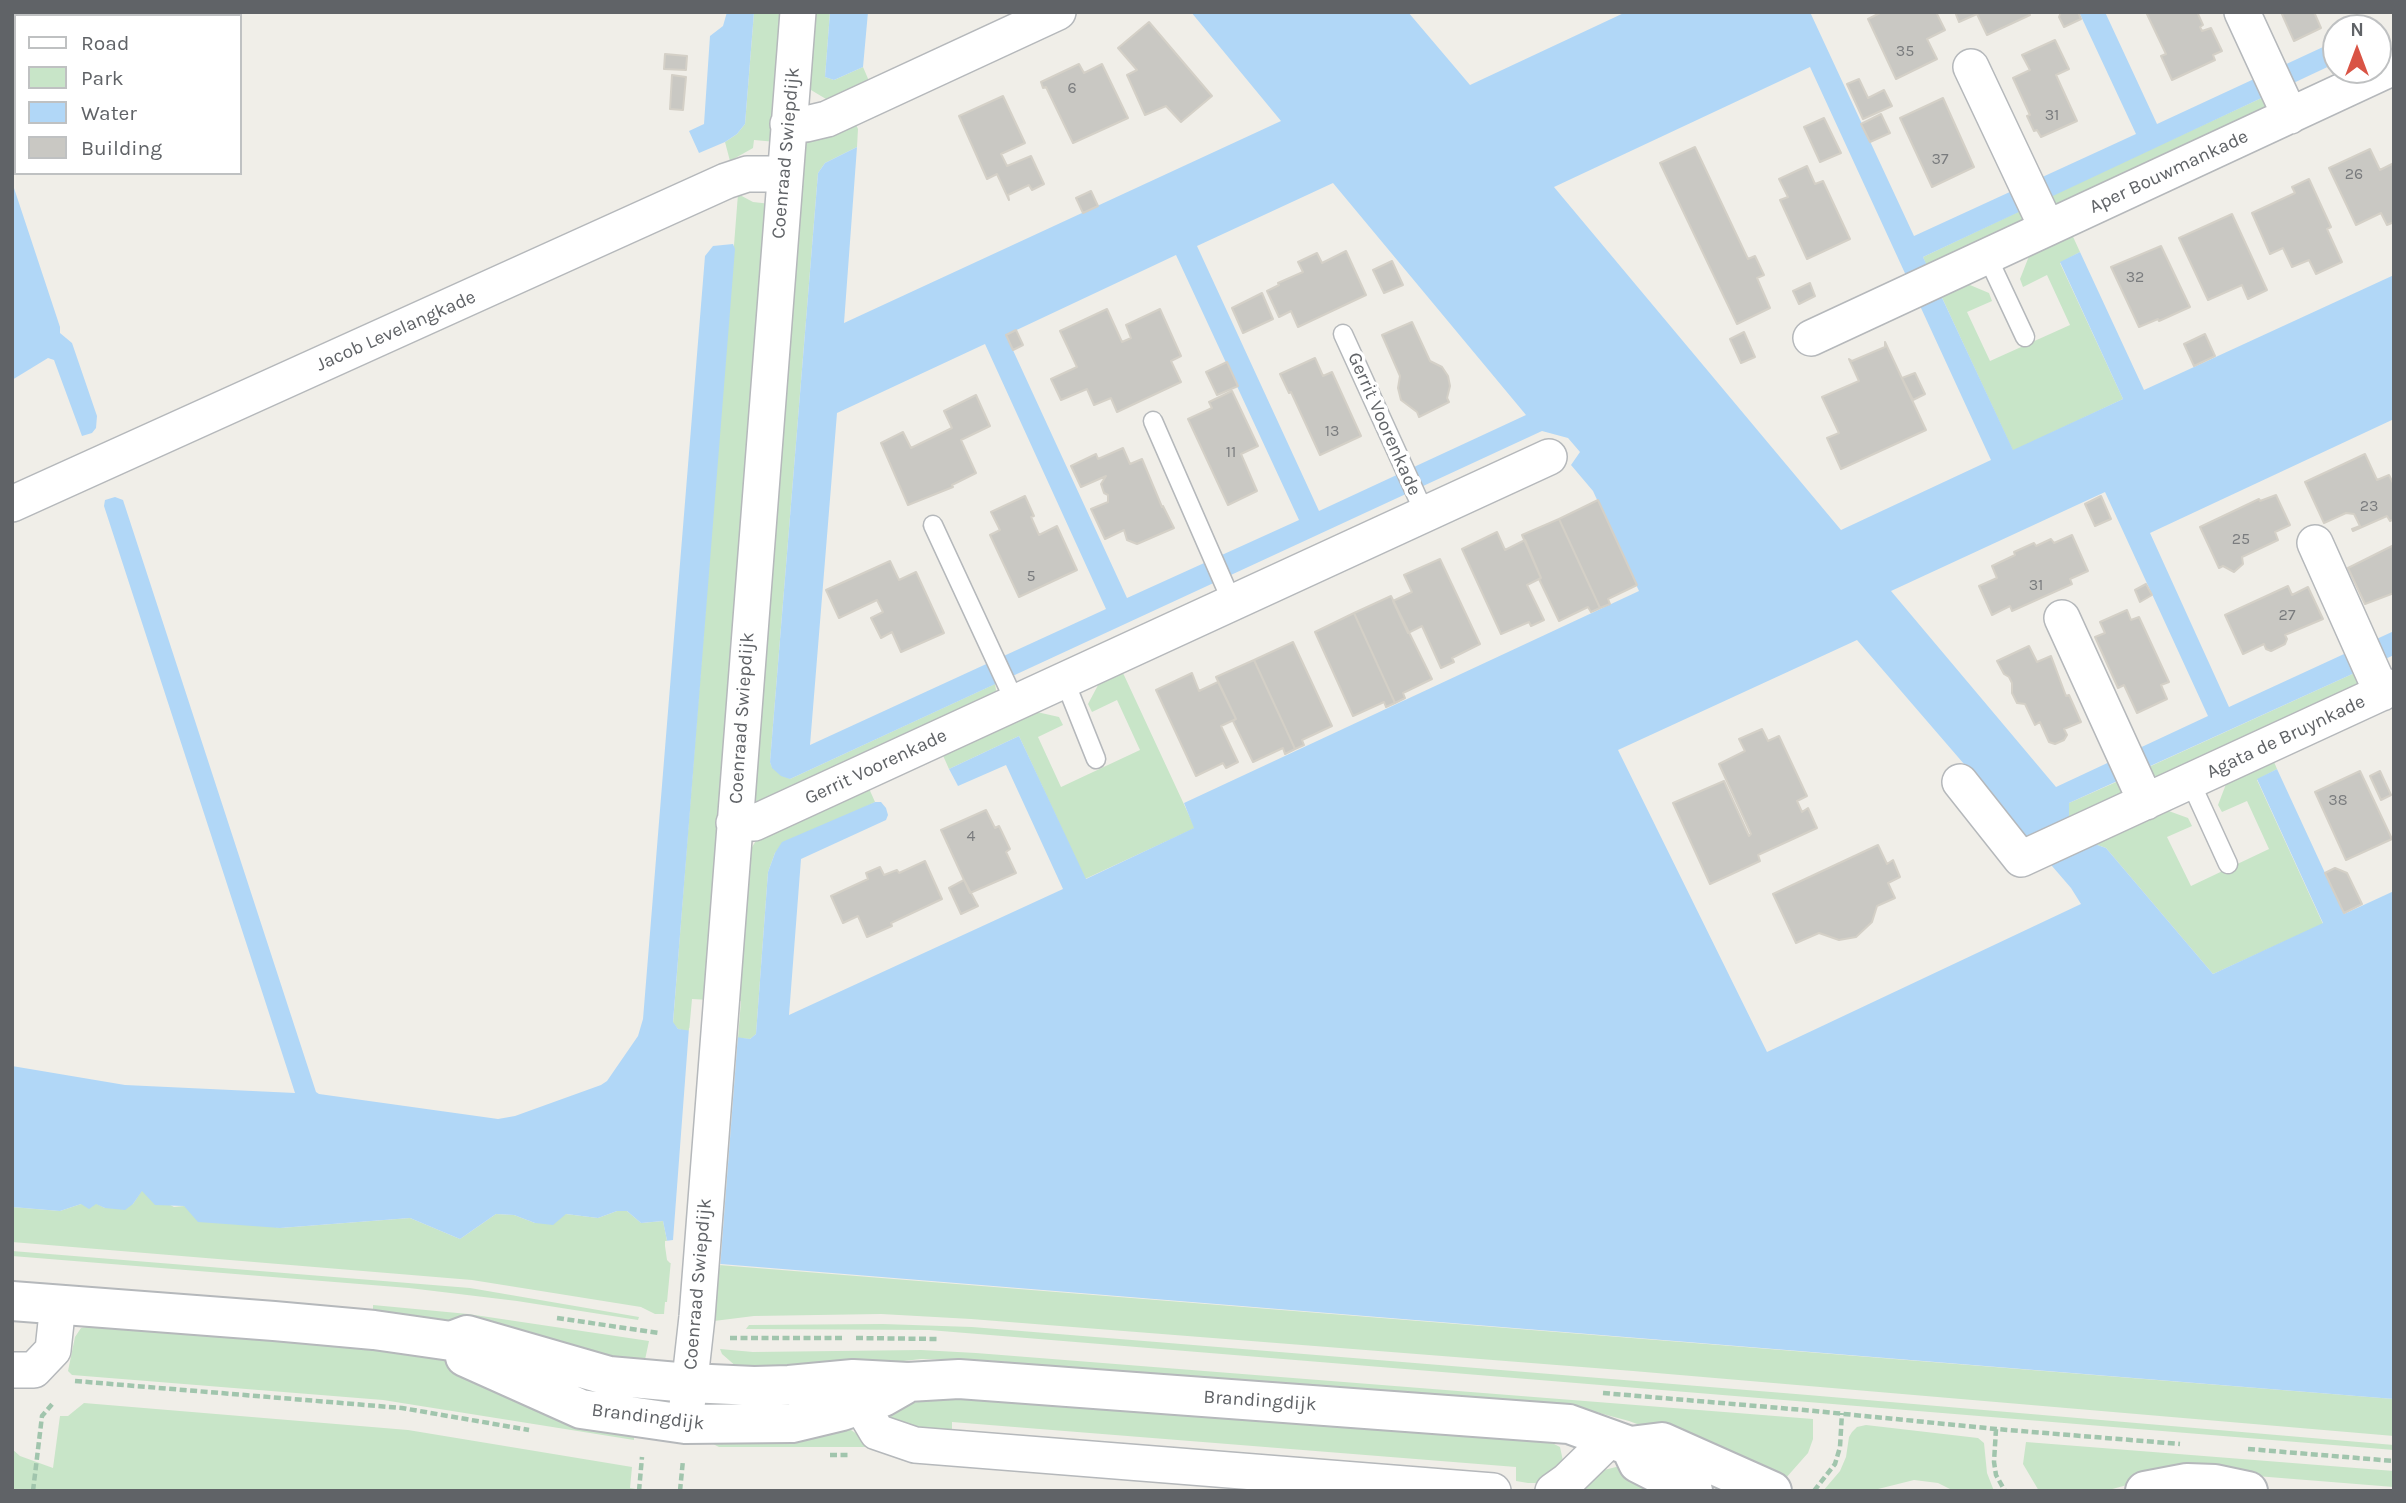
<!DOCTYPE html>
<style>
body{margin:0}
#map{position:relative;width:2406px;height:1503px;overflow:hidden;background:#f0eee8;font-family:Karla,sans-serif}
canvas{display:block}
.frame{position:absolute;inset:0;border:14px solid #606367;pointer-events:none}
.legend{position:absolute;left:14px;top:14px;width:228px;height:161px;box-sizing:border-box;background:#fff;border:2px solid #bfc1c2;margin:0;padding:9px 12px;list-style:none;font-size:21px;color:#606367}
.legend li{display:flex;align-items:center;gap:14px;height:35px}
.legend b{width:35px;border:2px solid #bfc1c2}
.north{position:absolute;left:2322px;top:14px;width:70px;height:70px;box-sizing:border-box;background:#fff;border:2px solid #bfc1c2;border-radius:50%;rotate:0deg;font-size:19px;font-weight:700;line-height:28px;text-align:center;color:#606367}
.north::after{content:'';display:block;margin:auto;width:24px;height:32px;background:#d95445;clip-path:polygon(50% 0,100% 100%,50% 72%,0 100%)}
</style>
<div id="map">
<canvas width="2406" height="1503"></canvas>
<div class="frame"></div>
<ul class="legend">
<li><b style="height:9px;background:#fff"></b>Road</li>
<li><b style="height:19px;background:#c8e5c8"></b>Park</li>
<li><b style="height:19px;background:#b1d7f7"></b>Water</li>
<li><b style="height:19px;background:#c9c8c3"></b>Building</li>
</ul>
<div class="north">N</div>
</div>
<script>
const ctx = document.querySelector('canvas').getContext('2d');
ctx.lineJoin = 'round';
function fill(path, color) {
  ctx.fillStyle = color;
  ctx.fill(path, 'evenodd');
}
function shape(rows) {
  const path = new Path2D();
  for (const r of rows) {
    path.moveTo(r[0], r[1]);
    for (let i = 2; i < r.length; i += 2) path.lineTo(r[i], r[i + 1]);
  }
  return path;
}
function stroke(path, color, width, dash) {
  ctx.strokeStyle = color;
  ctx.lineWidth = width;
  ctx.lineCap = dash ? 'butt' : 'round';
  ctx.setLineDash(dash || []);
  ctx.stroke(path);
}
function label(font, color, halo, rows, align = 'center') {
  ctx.font = font + ' Karla,sans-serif';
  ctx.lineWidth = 7;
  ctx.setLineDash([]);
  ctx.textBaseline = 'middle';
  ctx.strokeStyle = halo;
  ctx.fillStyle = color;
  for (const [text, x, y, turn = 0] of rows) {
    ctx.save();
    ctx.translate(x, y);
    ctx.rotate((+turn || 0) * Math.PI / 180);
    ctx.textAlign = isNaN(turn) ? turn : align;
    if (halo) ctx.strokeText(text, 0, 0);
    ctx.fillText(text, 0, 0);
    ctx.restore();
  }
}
fill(shape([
 [754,12,786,12,776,142,754,140,753,148,730,161,725,142,737,134,745,124],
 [806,12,830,12,825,77,834,80,863,67,872,88,831,102,811,90,805,82],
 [2268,95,2271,111,2052,213,2043,199],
 [853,118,858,129,857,147,825,163,818,173,770,762,772,767,790,779,995,684,998,701,765,805,756,802,748,792,803,146,811,138],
 [738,194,753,202,771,204,709,1000,692,999,689,1032,678,1029,673,1023],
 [2024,209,2026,225,1929,272,1923,257],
 [2069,228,2080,252,2060,263,2123,399,2013,451,1938,289,1958,280,1989,293,1992,301,1967,312,1990,361,2070,325,2047,275,2023,287,2020,279,2033,246],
 [2361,670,2364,686,2152,784,2140,771],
 [1105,672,1109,679,1123,673,1195,828,1085,879,1019,736,949,769,941,751,1028,710,1059,717,1063,725,1038,737,1061,787,1140,750,1117,700,1092,712,1088,704],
 [2270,752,2277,769,2257,780,2323,924,2213,974,2106,848,2086,841,2155,806,2188,818,2192,826,2167,837,2191,886,2269,849,2247,801,2222,812,2218,805,2231,771],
 [2123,779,2126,796,2069,819,2069,803],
 [867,784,875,802,775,853,768,872,756,1034,750,1039,738,1038,741,1001,734,1000,749,852,757,839],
 [142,1190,174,1207,184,1206,280,1228,410,1218,460,1239,496,1214,514,1215,535,1223,566,1214,598,1218,617,1211,627,1211,641,1223,663,1221,671,1260,667,1302,665,1302,664,1314,655,1314,641,1307,472,1280,12,1242,12,1207,60,1211,81,1204,95,1203,105,1208,133,1204],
 [12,1251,470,1288,639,1317,638,1320,517,1301,409,1288,12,1256],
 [719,1265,2394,1399,2394,1436,1633,1371,971,1319,881,1314,754,1316,714,1321],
 [373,1305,468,1314,649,1341,643,1369,451,1321,373,1312],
 [883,1324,972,1327,1808,1395,2394,1445,2394,1450,929,1330,746,1329,749,1325],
 [86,1327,372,1348,446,1358,634,1430,634,1440,383,1400,72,1375,68,1371,75,1337,81,1328],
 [720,1349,753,1352,921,1350,976,1353,1813,1419,1813,1439,1808,1453,1785,1479,1629,1421,1588,1410,982,1360,921,1359,781,1375,738,1368,722,1354],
 [968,1397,1550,1442,1560,1447,1563,1461,1538,1483,1528,1483,1516,1481,1516,1467,952,1422,952,1434,901,1432,881,1410,909,1403],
 [84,1403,408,1430,632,1467,630,1488,647,1491,12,1491,12,1449,20,1456,53,1468,60,1416,68,1416],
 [1866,1425,1978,1438,1984,1443,1987,1473,1994,1491,1954,1491,1938,1483,1914,1480,1870,1491,1823,1491,1840,1471,1846,1457,1849,1437,1852,1432,1857,1427],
 [848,1428,860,1436,866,1444,865,1447,719,1447,709,1442],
 [2026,1442,2394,1471,2394,1487,2206,1472,2168,1474,2105,1491,2039,1491,2023,1464],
 [1616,1467,1627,1467,1674,1491,1579,1491,1604,1470]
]), '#c8e5c8');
fill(shape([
 [727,12,754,12,745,124,737,134,725,142,699,153,689,131,704,124,710,36,723,26],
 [830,12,868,12,863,67,834,80,825,77],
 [1191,12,1408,12,1470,85,1626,12,1810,12,1914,236,2136,134,2079,12,2105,12,2157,124,2336,41,2336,63,1923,257,2013,450,2123,399,2060,262,2080,252,2144,390,2394,275,2394,419,2150,533,2229,707,2394,631,2394,655,2069,803,2069,819,2086,841,2106,848,2213,974,2323,923,2257,779,2277,769,2344,914,2394,891,2394,1399,671,1260,663,1221,641,1223,627,1211,617,1211,598,1218,566,1214,553,1225,535,1223,514,1215,496,1214,460,1239,410,1218,280,1228,198,1222,184,1206,155,1205,142,1191,133,1204,125,1210,105,1208,96,1204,89,1209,81,1204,60,1211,12,1207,12,1066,125,1085,295,1093,104,506,105,500,115,497,123,500,316,1092,319,1094,498,1119,515,1116,601,1085,607,1081,638,1036,643,1019,705,256,713,246,733,244,735,249,673,1022,678,1029,750,1039,756,1034,768,872,775,853,782,842,875,802,881,802,886,808,888,815,886,820,801,859,789,1015,1063,889,1006,765,958,786,949,769,1019,736,1086,879,1194,828,1184,803,1639,591,1593,491,1571,465,1580,452,1568,438,1542,431,790,779,781,776,772,768,770,762,818,173,825,163,857,147,844,323,1281,121],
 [1810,67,1991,460,1841,530,1554,187],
 [1333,183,1526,415,1319,511,1197,246],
 [1176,255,1299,520,1127,598,1006,335],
 [985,344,1106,609,810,745,837,413],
 [2105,492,2208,716,2056,787,1891,591],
 [1857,640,2071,888,2081,904,1767,1052,1618,750],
 [12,182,60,327,60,333,72,343,97,416,96,428,92,433,82,436,54,360,48,358,12,380]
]), '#b1d7f7');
fill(shape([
 [689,1028,738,1035,720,1268,670,1263,667,1260,665,1246,665,1241,673,1240]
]), '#f0eee8');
const building = shape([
 [1882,12,1936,12,1945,30,1927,39,1937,59,1896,79,1868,19,1882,12],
 [1955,12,2028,12,2030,15,1987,35,1977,14,1959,22,1955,12],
 [2061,12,2078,12,2081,19,2064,27,2059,17,2061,12],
 [2146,12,2201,12,2198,14,2203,25,2200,27,2202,31,2211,28,2222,51,2213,55,2215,60,2172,80,2161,56,2166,54,2146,12],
 [2281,12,2314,12,2321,28,2294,41,2281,12],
 [1149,22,1212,96,1181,122,1166,106,1145,115,1127,75,1137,70,1118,48,1149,22],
 [2055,40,2069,69,2056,75,2077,121,2041,137,2037,130,2034,131,2027,116,2030,115,2013,78,2030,70,2022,55,2055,40],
 [665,54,687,56,686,70,664,69,665,54],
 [1079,64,1084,73,1102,64,1128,118,1073,143,1046,87,1043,88,1041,82,1079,64],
 [672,75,686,77,683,110,670,109,672,75],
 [1859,79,1868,98,1884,90,1892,106,1863,119,1847,84,1859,79],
 [1003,96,1025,143,1001,154,1007,166,1031,156,1044,184,1032,190,1029,185,1008,195,1009,200,997,174,987,179,959,116,1003,96],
 [1943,98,1974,167,1932,187,1900,118,1943,98],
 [1881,114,1890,133,1870,142,1861,124,1881,114],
 [1824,118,1841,153,1820,162,1804,127,1824,118],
 [1695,147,1748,259,1755,256,1764,275,1757,278,1770,308,1737,324,1660,163,1695,147],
 [2370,149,2380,170,2394,163,2394,222,2387,225,2381,213,2356,225,2329,168,2370,149],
 [1807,166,1815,184,1823,181,1850,239,1807,259,1780,200,1788,197,1779,179,1807,166],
 [2309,179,2331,227,2327,229,2342,262,2316,274,2309,260,2292,267,2283,248,2270,254,2252,213,2295,193,2292,187,2309,179],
 [1091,191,1098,206,1083,213,1076,198,1091,191],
 [2232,214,2267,290,2248,299,2242,285,2208,300,2179,238,2232,214],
 [2161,246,2190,307,2159,321,2158,319,2139,327,2111,267,2161,246],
 [1346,251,1366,295,1298,327,1291,311,1279,317,1267,291,1279,285,1278,283,1303,272,1298,262,1317,253,1322,263,1346,251],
 [1392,261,1403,285,1384,293,1373,270,1392,261],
 [1810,283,1815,296,1799,304,1793,291,1810,283],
 [1262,293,1273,319,1243,333,1232,308,1262,293],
 [1107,309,1122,342,1131,338,1126,325,1160,309,1181,356,1171,361,1181,382,1117,412,1111,398,1094,405,1087,389,1061,400,1051,379,1077,367,1060,331,1107,309],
 [1412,322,1430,361,1442,367,1448,376,1450,386,1447,398,1449,402,1419,417,1417,412,1401,400,1398,388,1400,376,1382,335,1412,322],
 [1016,330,1023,345,1013,350,1006,335,1016,330],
 [1744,332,1755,357,1741,363,1730,339,1744,332],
 [2205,334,2215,356,2194,366,2184,344,2205,334],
 [1885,342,1926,430,1841,469,1827,438,1839,433,1822,397,1859,381,1849,359,1852,361,1885,347,1885,342],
 [1315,358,1323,376,1332,372,1361,436,1320,455,1291,392,1289,393,1280,374,1315,358],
 [1227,362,1238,386,1217,395,1206,372,1227,362],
 [1915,373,1925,394,1913,400,1902,378,1915,373],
 [1232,391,1258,446,1241,454,1257,491,1228,505,1188,419,1212,408,1209,402,1232,391],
 [976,395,990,426,961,440,976,473,952,485,953,487,908,505,881,443,903,432,911,448,952,428,944,411,976,395],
 [1123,448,1130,464,1142,459,1162,507,1163,506,1174,528,1137,544,1127,540,1124,530,1105,539,1091,509,1108,502,1108,495,1104,493,1101,484,1106,476,1081,487,1071,466,1096,454,1098,459,1123,448],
 [2365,454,2377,480,2389,475,2394,485,2394,519,2390,521,2387,516,2353,531,2352,529,2360,526,2354,514,2346,513,2324,523,2305,482,2365,454],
 [2276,495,2290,525,2275,532,2278,540,2242,557,2243,564,2234,572,2223,566,2219,568,2200,527,2259,499,2260,501,2276,495],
 [1025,496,1034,516,1031,517,1039,535,1057,526,1077,570,1019,597,990,535,1000,530,991,512,1025,496],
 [2101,496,2111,519,2095,526,2085,504,2101,496],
 [1598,500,1637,585,1608,599,1610,604,1600,608,1559,519,1598,500],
 [1559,519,1600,608,1591,612,1588,607,1559,621,1539,579,1541,578,1522,535,1559,519],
 [1497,532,1505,550,1525,540,1541,578,1527,585,1544,620,1531,626,1529,622,1501,634,1462,549,1497,532],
 [2072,535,2088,571,2070,579,2072,584,2012,611,2010,606,1992,615,1979,586,1997,578,1992,566,2015,555,2014,552,2034,543,2036,546,2051,539,2054,543,2072,535],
 [2394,545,2394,593,2365,604,2348,568,2394,545],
 [1440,559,1480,644,1452,658,1454,662,1441,668,1422,626,1408,633,1393,601,1412,592,1404,575,1440,559],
 [890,561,899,580,916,572,944,633,901,652,892,632,881,638,871,618,883,612,877,600,839,618,826,590,890,561],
 [2146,584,2152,595,2140,602,2135,590,2146,584],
 [2288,586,2292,595,2308,587,2323,619,2285,635,2287,639,2285,644,2271,651,2266,649,2264,644,2243,654,2225,615,2288,586],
 [1391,596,1432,679,1403,693,1405,698,1395,703,1354,613,1391,596],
 [2127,610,2131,620,2139,617,2169,682,2161,685,2167,699,2137,713,2124,685,2118,688,2095,637,2105,633,2100,622,2127,610],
 [1354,613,1395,703,1386,707,1384,702,1353,716,1315,632,1354,613],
 [1293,642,1332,726,1302,740,1304,745,1295,749,1254,660,1293,642],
 [2029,646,2037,662,2051,656,2066,696,2069,695,2081,722,2064,729,2067,735,2064,740,2055,744,2049,742,2040,722,2035,725,2025,704,2017,703,2012,693,2012,683,2009,677,2004,674,1997,661,2029,646],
 [1254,660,1295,749,1285,754,1283,748,1253,762,1233,721,1236,719,1216,677,1254,660],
 [1192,673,1199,691,1218,682,1236,719,1221,726,1238,762,1226,768,1223,763,1196,776,1156,690,1192,673],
 [1762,729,1768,741,1779,736,1807,796,1797,801,1802,812,1808,808,1817,828,1758,855,1760,861,1710,884,1673,803,1724,781,1749,836,1751,834,1719,764,1745,751,1739,739,1762,729],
 [2360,771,2392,839,2346,860,2315,792,2360,771],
 [2380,771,2391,795,2381,800,2370,776,2380,771],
 [986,810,995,828,999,826,1010,849,1006,852,1016,873,970,893,941,830,986,810],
 [1878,845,1887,864,1893,860,1900,877,1888,883,1895,898,1877,906,1872,922,1856,937,1839,940,1819,933,1796,943,1773,894,1878,845],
 [925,861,942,899,891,923,892,926,867,937,858,916,843,923,831,896,868,879,866,873,880,867,884,875,897,870,899,873,925,861],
 [2335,868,2347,873,2362,904,2344,913,2325,873,2335,868],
 [964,880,978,906,961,914,949,888,964,880]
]);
fill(building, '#c9c8c3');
stroke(building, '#d4d0c7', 2);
const service = shape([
 [1987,256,2025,337],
 [1343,334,1425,514],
 [1153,421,1232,602],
 [933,525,1015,702],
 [1064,679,1096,759],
 [2190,781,2228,864]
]);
const minor = shape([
 [2242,12,2290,116],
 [1971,67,2047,228],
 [788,124,806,124,827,119,1058,12],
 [1811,338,2394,67],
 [12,504,726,181,747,174,783,174],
 [2315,543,2382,693],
 [2062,618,2146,802],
 [1960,782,2021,859,2394,687],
 [734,823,754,823,1549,457],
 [12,1370,34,1370,53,1350,58,1304],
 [853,1379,861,1405,877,1432,915,1445,1493,1491],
 [685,1424,697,1317,798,12],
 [1553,1491,1567,1481,1610,1439]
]);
const tertiary = shape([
 [12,1301,274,1321,374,1330,451,1341,467,1335,609,1376,689,1383,754,1386,789,1385,853,1379,908,1382,959,1379,1569,1424,1630,1446,1662,1442,1772,1491],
 [465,1357,581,1409,685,1424,792,1423,842,1411,883,1397,904,1385],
 [1630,1446,1638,1463,1693,1491],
 [2145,1491,2187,1483,2215,1484,2248,1491]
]);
stroke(service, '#b5b8bb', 21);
stroke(minor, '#b5b8bb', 38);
stroke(tertiary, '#b5b8bb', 42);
stroke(shape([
 [557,1318,659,1333],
 [730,1338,844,1338],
 [856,1338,939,1339],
 [75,1381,402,1408,529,1430],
 [1603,1393,1804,1410,1996,1429,2180,1444],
 [1996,1429,1994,1462,1996,1475,2005,1491],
 [2248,1449,2394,1461],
 [830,1455,849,1455],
 [33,1491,42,1416,54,1402],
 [639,1491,642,1457],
 [680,1491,683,1460],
 [1814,1491,1835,1464,1840,1447,1842,1413]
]), '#a1c5ad', 4.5, [7, 3.5]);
stroke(service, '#fff', 18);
stroke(minor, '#fff', 35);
stroke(tertiary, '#fff', 38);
label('16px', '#7a7c7e', null, [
 ["35",1905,51],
 ["6",1072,88],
 ["31",2052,115],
 ["37",1940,159],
 ["26",2354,174],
 ["32",2135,277],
 ["13",1332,431],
 ["11",1231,452],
 ["23",2369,506],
 ["25",2241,539],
 ["5",1031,576],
 ["31",2036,585],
 ["27",2287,615],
 ["38",2338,800],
 ["4",971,836]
]);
label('19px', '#606367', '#fff', [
 ["Coenraad Swiepdijk",786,153,-85],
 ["Aper Bouwmankade",2169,172,-25],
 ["Jacob Levelangkade",396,331,-24],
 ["Gerrit Voorenkade",1384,424,66],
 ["Coenraad Swiepdijk",742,718,-86],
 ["Agata de Bruynkade",2286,737,-25],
 ["Gerrit Voorenkade",876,767,-25],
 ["Coenraad Swiepdijk",698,1284,-85],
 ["Brandingdijk",1260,1401,4],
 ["Brandingdijk",648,1417,7]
]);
</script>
